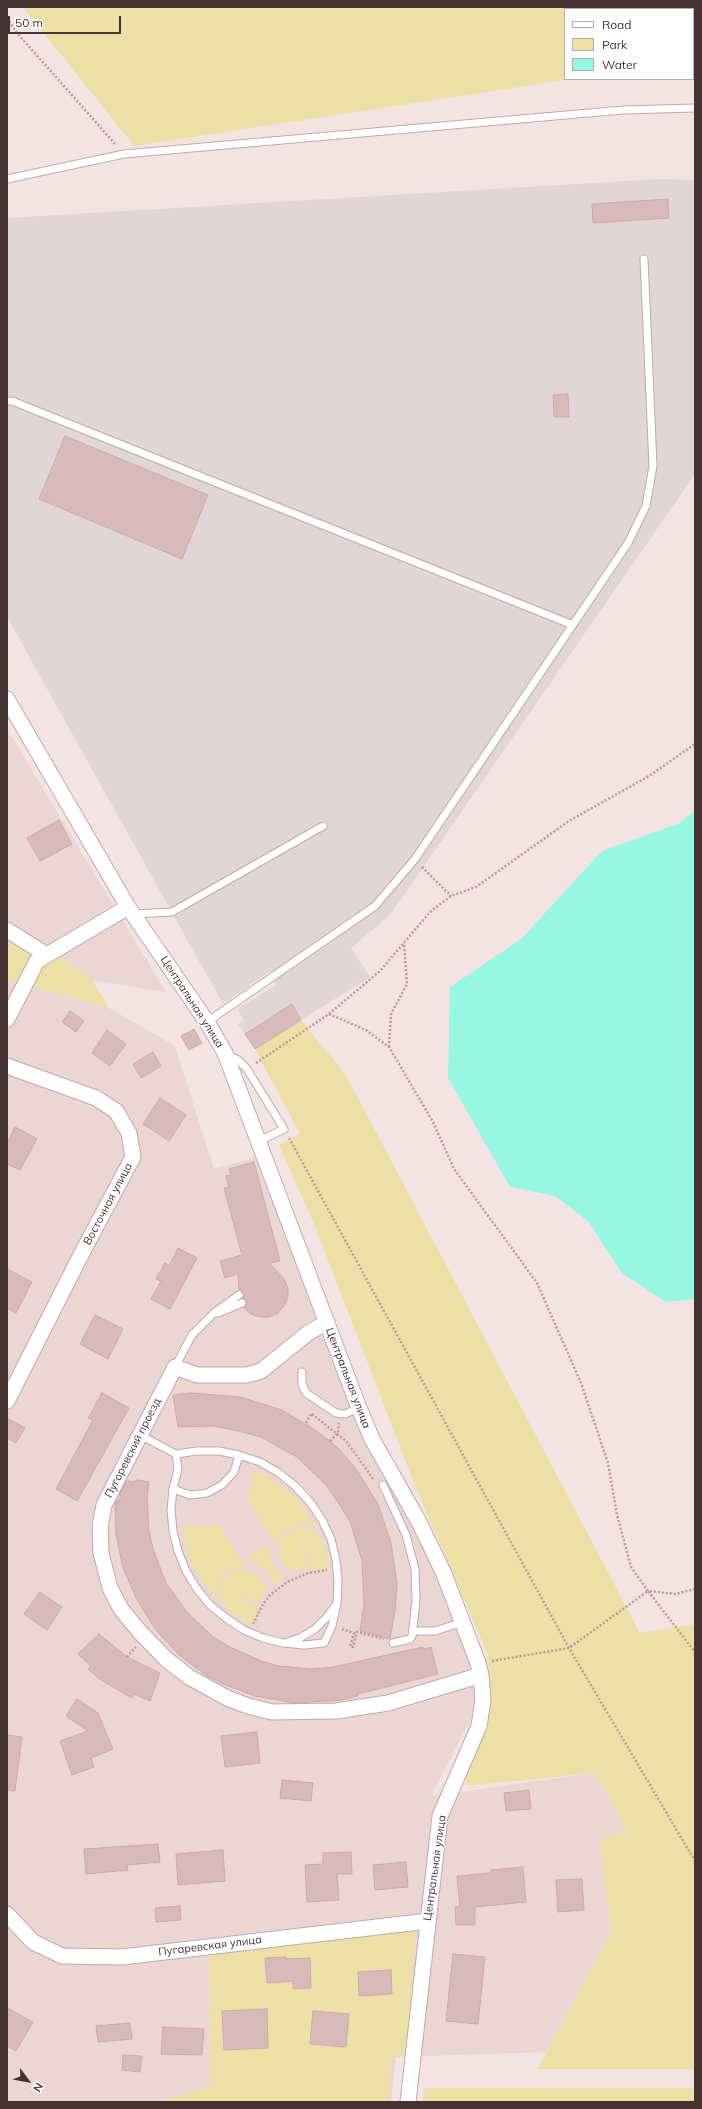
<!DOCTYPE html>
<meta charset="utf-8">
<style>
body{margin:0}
#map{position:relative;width:702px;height:2109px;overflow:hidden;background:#f3e4e3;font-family:Mulish,sans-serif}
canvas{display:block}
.frame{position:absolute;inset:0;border:8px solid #453233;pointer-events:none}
.legend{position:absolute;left:564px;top:8px;width:130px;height:72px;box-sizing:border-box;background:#fff;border:1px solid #b5adad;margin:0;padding:5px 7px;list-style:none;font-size:12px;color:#453233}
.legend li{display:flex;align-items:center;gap:8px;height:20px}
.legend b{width:20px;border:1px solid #b5adad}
.north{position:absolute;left:8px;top:2061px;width:40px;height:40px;-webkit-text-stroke:3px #fff;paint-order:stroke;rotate:122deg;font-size:11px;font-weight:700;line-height:16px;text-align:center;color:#453233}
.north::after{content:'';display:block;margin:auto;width:14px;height:18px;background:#453233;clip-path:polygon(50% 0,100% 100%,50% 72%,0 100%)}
.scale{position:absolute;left:8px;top:16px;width:113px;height:18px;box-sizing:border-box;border:2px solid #453233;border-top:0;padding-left:5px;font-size:12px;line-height:14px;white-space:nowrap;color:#453233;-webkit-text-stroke:3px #fff;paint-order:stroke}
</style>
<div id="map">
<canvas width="702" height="2109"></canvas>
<div class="frame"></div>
<ul class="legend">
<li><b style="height:5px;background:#fff"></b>Road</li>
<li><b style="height:11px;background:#ece0a6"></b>Park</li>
<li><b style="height:11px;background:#97f7e3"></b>Water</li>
</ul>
<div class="north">N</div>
<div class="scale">50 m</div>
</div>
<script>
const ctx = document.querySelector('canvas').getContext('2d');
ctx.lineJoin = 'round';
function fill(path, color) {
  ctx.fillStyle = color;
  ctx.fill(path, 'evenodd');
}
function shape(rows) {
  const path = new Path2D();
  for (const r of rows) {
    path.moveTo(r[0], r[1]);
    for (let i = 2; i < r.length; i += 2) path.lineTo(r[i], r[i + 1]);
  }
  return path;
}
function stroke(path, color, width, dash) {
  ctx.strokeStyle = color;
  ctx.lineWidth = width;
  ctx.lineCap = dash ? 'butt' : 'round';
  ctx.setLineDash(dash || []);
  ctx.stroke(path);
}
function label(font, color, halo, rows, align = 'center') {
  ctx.font = font + ' Mulish,sans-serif';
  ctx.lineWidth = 3;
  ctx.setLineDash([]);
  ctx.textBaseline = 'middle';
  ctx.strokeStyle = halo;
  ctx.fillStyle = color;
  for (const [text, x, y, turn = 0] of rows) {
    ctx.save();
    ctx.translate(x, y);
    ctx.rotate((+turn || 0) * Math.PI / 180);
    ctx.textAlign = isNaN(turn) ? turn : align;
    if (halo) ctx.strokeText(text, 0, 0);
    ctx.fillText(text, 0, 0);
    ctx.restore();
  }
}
fill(shape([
 [7,729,166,992,92,980,7,921],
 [7,979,109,1008,175,1046,214,1169,256,1157,314,1312,438,1577,473,1665,477,1698,475,1711,431,1796,595,1773,628,1831,601,1839,611,1933,546,2052,396,2057,391,2102,7,2102]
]), '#ecd6d4');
fill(shape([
 [660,179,695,180,695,474,390,915,351,948,370,977,255,1049,238,1024,244,1021,237,1009,276,985,269,972,223,1004,7,617,7,218]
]), '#e2d5d6');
fill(shape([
 [23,7,695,7,695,61,693,61,693,9,565,9,565,79,572,79,134,146],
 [7,921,92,980,109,1008,7,979],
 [301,1020,346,1075,640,1633,695,1624,695,2069,537,2069,611,1933,600,1839,628,1831,595,1773,465,1786,488,1655,414,1483,314,1224,279,1145,300,1134,255,1049],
 [253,1470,267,1476,291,1493,301,1504,317,1529,307,1525,297,1525,288,1528,280,1535,276,1544,247,1499,253,1483],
 [183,1524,196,1527,218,1524,245,1566,229,1570,222,1576,217,1592,219,1601,209,1591,193,1567,184,1539],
 [297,1527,313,1530,319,1535,324,1546,329,1569,303,1571,309,1561,309,1556,302,1548,301,1549,304,1552,307,1561,302,1569,293,1571,285,1567,278,1552,279,1544,283,1536],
 [268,1545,272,1564,285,1579,275,1585,265,1568,248,1558,253,1552],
 [240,1569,255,1573,266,1588,263,1596,260,1600,250,1601,243,1595,241,1597,249,1604,261,1603,252,1625,232,1614,220,1599,221,1583,232,1571],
 [416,1928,408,2052,391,2058,388,2102,158,2102,210,2087,209,1948],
 [425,2088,695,2088,695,2102,422,2102]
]), '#ece0a6');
fill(shape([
 [695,810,695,1299,666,1302,622,1273,588,1221,555,1196,510,1187,448,1078,450,987,521,939,602,851,680,823]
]), '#97f7e3');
const building = shape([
 [668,199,669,218,593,223,592,204,668,199],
 [568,394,569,417,554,417,553,395,568,394],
 [65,436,208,495,182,559,39,499,65,436],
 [59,820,72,844,40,861,27,838,59,820],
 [292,1004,301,1020,255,1049,245,1034,292,1004],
 [70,1011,84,1021,76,1032,62,1022,70,1011],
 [194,1029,202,1043,189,1050,181,1036,194,1029],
 [107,1030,126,1044,110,1066,92,1053,107,1030],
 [153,1052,161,1066,141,1078,133,1064,153,1052],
 [160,1098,186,1115,169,1141,143,1124,160,1098],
 [15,1127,37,1139,20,1170,7,1164,7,1143,15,1127],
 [254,1162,280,1261,269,1263,284,1279,288,1288,288,1297,284,1306,278,1313,269,1317,260,1317,251,1314,244,1308,247,1301,243,1298,243,1292,239,1290,238,1274,225,1278,220,1261,242,1255,224,1188,229,1187,226,1176,231,1175,229,1169,254,1162],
 [178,1248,197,1258,170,1309,151,1299,161,1281,156,1279,165,1263,169,1266,178,1248],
 [7,1269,32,1282,16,1313,7,1308,7,1269],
 [95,1315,123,1329,108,1359,80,1344,95,1315],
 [102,1393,129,1408,77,1501,56,1489,93,1420,88,1418,102,1393],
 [190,1393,240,1397,282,1410,317,1431,338,1448,356,1469,378,1504,391,1543,397,1584,395,1612,390,1639,360,1631,364,1603,362,1561,350,1521,327,1486,297,1457,261,1437,230,1429,213,1426,178,1427,173,1395,190,1393],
 [7,1418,25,1428,16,1443,7,1438,7,1418],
 [137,1480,149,1482,147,1496,149,1531,153,1549,166,1583,187,1612,213,1637,228,1646,261,1661,279,1666,311,1669,333,1667,423,1647,424,1649,431,1647,438,1674,358,1694,358,1696,341,1700,295,1703,255,1696,223,1684,207,1676,179,1655,156,1630,137,1600,123,1568,116,1534,115,1504,117,1500,120,1500,120,1493,126,1481,134,1482,137,1480],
 [40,1592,62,1607,47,1630,24,1614,40,1592],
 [99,1634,127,1657,160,1673,150,1701,134,1694,132,1698,101,1680,88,1669,91,1666,78,1654,99,1634],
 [77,1699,98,1713,113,1749,91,1758,94,1767,72,1775,60,1741,88,1731,66,1716,77,1699],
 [257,1732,260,1763,225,1767,221,1736,257,1732],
 [7,1735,22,1737,15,1791,7,1790,7,1735],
 [282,1780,313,1783,311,1801,280,1798,282,1780],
 [529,1790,531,1809,506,1811,504,1793,529,1790],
 [158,1844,160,1862,127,1865,128,1870,86,1874,84,1849,158,1844],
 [223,1850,225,1881,178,1885,176,1854,223,1850],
 [351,1852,352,1874,337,1874,339,1900,307,1902,305,1865,323,1864,323,1853,351,1852],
 [406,1862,408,1887,375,1890,373,1865,406,1862],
 [523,1867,526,1902,475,1907,475,1925,456,1925,455,1907,460,1907,457,1876,491,1873,491,1870,523,1867],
 [582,1879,584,1910,558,1912,556,1880,582,1879],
 [180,1906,181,1920,156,1922,155,1908,180,1906],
 [453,1954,485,1957,478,2024,446,2021,453,1954],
 [286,1957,286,1959,310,1958,311,1988,293,1989,293,1981,267,1983,265,1958,286,1957],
 [391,1970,392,1994,359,1996,358,1972,391,1970],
 [7,2008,33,2022,16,2051,7,2046,7,2008],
 [267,2009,268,2048,224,2050,222,2011,267,2009],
 [313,2011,349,2014,346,2047,310,2044,313,2011],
 [130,2023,132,2039,98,2042,96,2026,130,2023],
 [163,2027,204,2029,202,2055,161,2054,163,2027],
 [123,2055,142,2056,140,2072,122,2070,123,2055]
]);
fill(building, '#d9baba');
stroke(building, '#d1a9aa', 1);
const lane = shape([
 [7,179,124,154,623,110,695,108],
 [7,401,12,401,573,625],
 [134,914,172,912,323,826],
 [207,1022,375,906,415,859,628,543,646,506,653,466,644,259],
 [227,1054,238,1060,247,1069,284,1129,259,1141],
 [218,1313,242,1303],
 [175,1367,192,1335,215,1312,239,1295],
 [302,1372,302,1384,306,1393,336,1413,345,1414,359,1408],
 [140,1435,176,1454],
 [197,1451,219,1451,239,1455,260,1462,279,1473,295,1486,310,1502,322,1520,331,1539,336,1560,338,1581,337,1603,332,1626,324,1643,304,1645,283,1643,263,1638,244,1630,226,1618,210,1605,197,1589,186,1571,178,1551,173,1531,171,1510,173,1489,178,1469,176,1454,197,1451],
 [383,1485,406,1535,415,1569,416,1601,412,1636,410,1639,393,1643],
 [173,1489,190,1495,207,1493,222,1485,234,1472,239,1455],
 [413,1631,435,1631,463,1622],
 [287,1642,300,1638,315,1629,327,1617,335,1606]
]);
const street = shape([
 [7,699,128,907,207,1022,225,1053,359,1408,372,1439,419,1522,444,1574,478,1663,481,1675,483,1700,479,1726,440,1816,408,2102],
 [7,930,47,955],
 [7,1019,37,961,128,907],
 [7,1066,96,1098,116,1111,129,1133,133,1157,84,1249,7,1401],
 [327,1322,308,1333,261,1371,247,1375,197,1375,175,1367,104,1505,100,1526,101,1553,110,1588,121,1609,139,1631,166,1659,189,1677,227,1698,248,1706,272,1712,336,1711,388,1703,481,1675],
 [7,1914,33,1942,62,1956,122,1957,428,1921]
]);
stroke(lane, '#c2a9a7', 9);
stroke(street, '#c2a9a7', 17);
stroke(shape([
 [7,18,17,33,116,145],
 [422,867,451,896],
 [329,1014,366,1030,389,1047,433,1122,454,1169,537,1283,581,1383,608,1463,617,1515,631,1567,648,1591,676,1594,695,1589],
 [389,1047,391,1014,407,984,404,943],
 [256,1063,329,1014,380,971,430,912,451,896,476,887,569,821,649,776,695,744],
 [289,1138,569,1648,695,1861],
 [312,1414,346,1441,374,1480],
 [306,1423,312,1413],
 [330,1441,338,1433,339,1423],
 [253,1624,262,1606,269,1596,287,1582,308,1573,327,1570],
 [342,1629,354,1633,350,1646,353,1647,357,1632,384,1639],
 [127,1657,136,1647],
 [492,1661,569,1648,648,1591,695,1652]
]), '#c39594', 2.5, [2, 2]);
stroke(lane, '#fff', 7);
stroke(street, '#fff', 15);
label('11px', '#453233', '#fff', [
 ["Центральная улица",192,1002,57],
 ["Восточная улица",108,1204,-62],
 ["Центральная улица",348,1378,69],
 ["Пугоревский проезд",133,1448,-63],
 ["Центральная улица",435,1868,-82],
 ["Пугаревская улица",210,1946,-7]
]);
</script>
